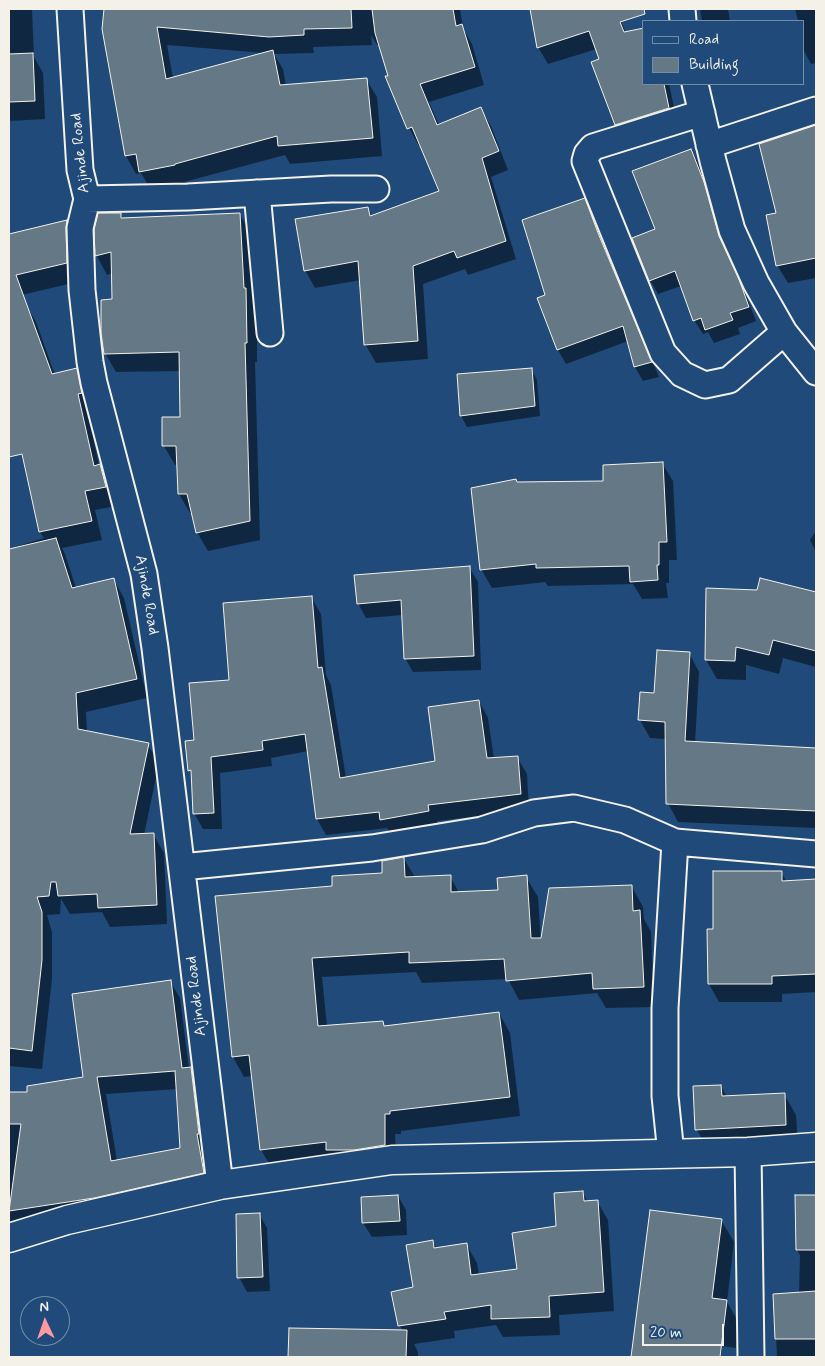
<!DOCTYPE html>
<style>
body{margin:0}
#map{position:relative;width:825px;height:1366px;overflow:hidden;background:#1f4a7a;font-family:Mynerve,sans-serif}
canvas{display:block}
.frame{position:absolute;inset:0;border:10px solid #f4f1e8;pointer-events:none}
.legend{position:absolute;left:642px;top:20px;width:162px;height:65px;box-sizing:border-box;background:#1f4a7a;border:1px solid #748da6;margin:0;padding:6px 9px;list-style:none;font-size:15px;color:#f4f1e8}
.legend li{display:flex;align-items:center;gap:10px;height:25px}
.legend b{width:25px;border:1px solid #748da6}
.north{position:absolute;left:20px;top:1296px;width:50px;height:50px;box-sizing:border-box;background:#1f4a7a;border:1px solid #748da6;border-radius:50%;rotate:357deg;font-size:14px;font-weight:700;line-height:20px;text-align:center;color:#f4f1e8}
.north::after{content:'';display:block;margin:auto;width:18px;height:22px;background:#ff9aa2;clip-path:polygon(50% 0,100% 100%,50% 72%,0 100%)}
.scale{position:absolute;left:642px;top:1324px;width:82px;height:22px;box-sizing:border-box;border:2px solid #f4f1e8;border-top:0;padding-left:6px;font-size:15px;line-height:18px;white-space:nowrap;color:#f4f1e8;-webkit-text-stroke:4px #1f4a7a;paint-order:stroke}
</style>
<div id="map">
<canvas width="825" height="1366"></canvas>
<div class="frame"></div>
<ul class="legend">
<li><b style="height:6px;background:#1f4a7a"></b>Road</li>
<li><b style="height:14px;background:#657886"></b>Building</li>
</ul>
<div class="north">N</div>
<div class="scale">20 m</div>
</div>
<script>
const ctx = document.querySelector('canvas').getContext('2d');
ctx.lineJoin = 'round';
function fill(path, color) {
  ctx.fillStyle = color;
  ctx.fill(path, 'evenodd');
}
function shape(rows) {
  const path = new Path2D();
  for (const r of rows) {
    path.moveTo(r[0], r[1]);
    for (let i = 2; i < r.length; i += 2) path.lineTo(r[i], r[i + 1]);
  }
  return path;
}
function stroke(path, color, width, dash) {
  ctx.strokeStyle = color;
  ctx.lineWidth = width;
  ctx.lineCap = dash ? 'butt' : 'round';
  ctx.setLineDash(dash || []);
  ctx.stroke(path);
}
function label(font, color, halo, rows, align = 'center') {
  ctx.font = font + ' Mynerve,sans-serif';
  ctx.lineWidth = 5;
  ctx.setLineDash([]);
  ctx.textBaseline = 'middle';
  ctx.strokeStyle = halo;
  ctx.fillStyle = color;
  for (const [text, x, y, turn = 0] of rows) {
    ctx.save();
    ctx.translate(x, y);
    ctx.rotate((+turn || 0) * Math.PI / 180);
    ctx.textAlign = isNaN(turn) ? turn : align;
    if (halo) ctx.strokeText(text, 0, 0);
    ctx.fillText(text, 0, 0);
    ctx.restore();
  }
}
fill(shape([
 [9,9,32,9,34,57,43,73,45,119,9,121],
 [105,9,460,9,463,28,472,44,484,85,429,102,439,125,480,108,491,126,508,170,491,177,516,259,468,275,465,269,423,284,428,359,376,363,365,344,361,280,315,288,305,270,368,208,372,216,440,192,421,146,419,146,409,128,387,77,390,77,381,44,377,45,371,35,372,45,313,47,314,53,274,54,283,69,286,86,366,79,377,97,382,156,290,164,285,155,184,182,185,183,151,190,141,173,136,174,126,156,103,29],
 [167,45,264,53,173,78],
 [531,9,616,9,626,33,644,84,669,84,678,126,626,142,616,125,601,59,597,49,548,64,538,47],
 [700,9,728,9,730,21,702,21],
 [795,9,816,9,816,63,811,64,804,51,804,21,798,21],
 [816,126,816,278,788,283,777,265,777,214,761,145],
 [691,150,699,164,711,198,726,251,746,295,756,321,738,328,740,334,714,343,708,332,703,334,694,320,681,286,658,294,650,280,656,230],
 [584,200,592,214,606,249,659,377,643,381,635,367,628,341,566,364,558,350,539,298,546,296],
 [120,214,124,219,240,215,251,234,254,303,257,308,257,362,255,362,260,540,208,551,197,532,192,513,190,513,179,494,178,465,175,465,164,446,181,418,180,371,116,372,105,353,113,300,113,273,107,275,97,256,96,230],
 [67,221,77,240,77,282,9,298,9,235],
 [9,303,25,303,36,322,55,375,76,370,87,388,92,412,88,413,99,466,111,485,116,506,95,510,102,540,62,548,65,554,76,588,114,580,124,598,147,698,86,712,87,732,148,745,159,763,144,835,153,834,164,853,167,924,110,927,102,912,70,914,61,899,60,914,47,915,52,932,52,979,42,1069,9,1066,9,549,44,538,40,532,11,396,9,397],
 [531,369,537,380,540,416,467,427,461,416,459,375],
 [662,463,673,481,677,560,669,560,669,583,666,583,668,598,642,599,633,584,548,586,545,582,492,588,481,569,517,483,605,482],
 [816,531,816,552,810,540],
 [469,567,478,582,481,670,413,672,405,658,403,615,366,618,358,603],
 [761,579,816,593,816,667,783,658,779,674,746,665,746,680,717,679,706,660,758,591],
 [311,597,321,614,326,675,331,685,346,778,436,762,479,701,488,718,494,759,517,757,527,774,529,810,437,821,438,827,391,835,387,828,326,835,317,819,309,751,271,758,272,766,220,773,222,829,203,829,194,813,192,775,190,770,195,741,231,681],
 [689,653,699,672,695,743,816,749,816,828,678,822,668,803,666,739,650,738,640,720,641,693,655,694],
 [404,859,415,877,450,876,459,893,499,891,526,877,538,897,541,942,632,887,643,907,644,919,651,932,654,1007,606,1008,597,993,519,1000,508,979,422,983,416,972,322,977,327,1026,383,1022,385,1027,499,1013,510,1033,520,1116,401,1131,401,1134,395,1134,396,1165,273,1170,261,1150,252,1076,244,1077,233,1057,334,887,384,874],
 [781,872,787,882,816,881,816,992,782,994,782,1002,719,1002,709,984,709,930,714,930],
 [170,981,180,998,189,1069,191,1068,200,1086,213,1190,9,1229,9,1093,28,1094,84,1078],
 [177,1089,181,1149,117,1161,106,1094],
 [721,1086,727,1097,784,1094,796,1115,798,1146,709,1151,697,1130],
 [583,1193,588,1202,597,1201,608,1220,614,1311,559,1315,560,1335,503,1337,496,1325,454,1331,455,1338,414,1344,418,1352,418,1357,289,1357,290,1329,403,1331,400,1326,392,1293,414,1288,432,1241,437,1248,466,1244,477,1263,479,1275,518,1270,558,1227],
 [398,1196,406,1210,407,1235,372,1237,363,1223,362,1198],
 [797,1196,816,1196,816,1357,777,1357,774,1295,799,1294,800,1255,797,1250],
 [651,1211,721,1220,734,1242,727,1302,739,1323,736,1348,722,1346,721,1357,632,1357],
 [259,1214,267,1228,270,1291,247,1292,239,1277]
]), '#0007');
const building = shape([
 [104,9,351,9,352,28,304,29,304,35,269,37,157,27,166,79,273,50,280,85,367,78,373,138,278,146,277,136,175,164,175,165,139,172,136,154,125,156,102,29,104,9],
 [372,9,453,9,456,26,462,24,475,67,420,84,437,125,481,107,499,151,482,158,506,241,457,258,454,251,413,266,418,341,364,345,358,261,304,271,295,219,368,207,370,216,439,191,412,127,407,129,385,76,388,76,375,33,372,9],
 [530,9,644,9,645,14,620,22,624,32,644,28,644,84,664,84,669,108,615,125,591,62,599,59,589,31,537,48,530,9],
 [33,53,35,101,9,102,9,54,33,53],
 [816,125,816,258,776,266,766,215,776,213,759,144,816,125],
 [691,149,704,182,719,236,739,279,749,307,730,313,733,320,705,330,701,318,693,321,675,271,649,281,632,238,655,229,632,171,691,149],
 [585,198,598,233,652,362,634,367,623,326,557,350,537,298,545,295,522,220,585,198],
 [98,213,121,213,121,218,240,213,244,288,246,288,247,343,245,343,250,521,196,533,187,494,178,494,176,446,162,446,162,417,180,417,179,352,104,354,101,333,101,300,112,299,111,252,95,256,94,229,98,213],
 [67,220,66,228,67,263,16,275,52,374,77,368,82,393,78,394,94,466,100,464,106,487,85,491,92,521,39,532,22,454,9,457,9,234,67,220],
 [532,368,535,406,460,416,457,374,532,368],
 [663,462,667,542,659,542,659,565,657,565,658,580,630,582,629,566,536,568,536,564,480,570,471,488,516,479,517,482,603,481,603,465,663,462],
 [56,538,72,588,114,578,137,679,76,693,78,729,149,743,130,834,154,833,157,905,98,908,97,894,58,896,56,882,51,882,49,896,37,897,42,912,42,960,32,1051,9,1048,9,549,56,538],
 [470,566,474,656,404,659,401,600,357,604,354,575,470,566],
 [760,578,816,592,816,651,773,640,769,655,736,647,735,661,705,660,706,588,757,590,760,578],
 [312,596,318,668,322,667,340,778,435,761,428,707,479,700,487,758,518,756,521,794,428,805,429,811,380,820,379,812,316,819,305,734,262,741,263,750,211,757,214,813,193,814,191,770,188,771,185,741,194,740,189,683,229,680,223,603,312,596],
 [657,650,690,652,685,741,816,748,816,811,666,804,665,722,638,720,640,692,654,693,657,650],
 [404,857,405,877,451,875,451,892,498,890,497,878,527,875,531,938,541,938,549,888,632,885,633,911,640,910,644,987,593,989,592,973,506,981,504,959,409,963,409,952,312,958,318,1026,383,1021,384,1026,499,1012,510,1097,390,1111,390,1114,385,1114,385,1145,354,1150,326,1150,326,1142,260,1150,249,1055,232,1057,215,896,332,886,332,876,382,873,382,861,404,857],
 [713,871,782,871,782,881,816,879,816,974,772,976,772,984,708,984,707,929,713,929,713,871],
 [171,980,182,1068,191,1067,199,1134,197,1134,204,1173,94,1198,9,1211,21,1124,9,1124,9,1092,27,1092,27,1086,83,1077,72,994,171,980],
 [175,1071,180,1148,111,1161,97,1077,175,1071],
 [721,1085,722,1096,785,1093,786,1125,695,1130,693,1086,721,1085],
 [583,1191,584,1201,598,1200,604,1292,549,1296,550,1317,491,1319,491,1305,444,1312,446,1319,398,1326,391,1292,413,1287,406,1245,433,1240,434,1248,467,1243,471,1275,517,1269,512,1233,556,1226,554,1193,583,1191],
 [398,1195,400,1221,362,1223,361,1197,398,1195],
 [795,1195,816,1195,816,1250,796,1250,795,1195],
 [650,1210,722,1219,712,1298,727,1300,720,1357,631,1357,650,1210],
 [260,1213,263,1277,237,1278,236,1214,260,1213],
 [816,1291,816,1339,775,1339,773,1294,816,1291],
 [289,1328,407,1330,406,1357,288,1357,289,1328]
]);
fill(building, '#657886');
stroke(building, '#f4f1e8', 1);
const street = shape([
 [70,9,80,170,87,199,80,228,82,290,90,362,94,383,144,574,155,648,220,1185],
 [682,9,683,21],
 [695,84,713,161,732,230,756,283,784,332,816,372],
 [702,113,593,147,587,154,585,161,663,353,682,374,705,385,729,380,784,332],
 [709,145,816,110],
 [257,193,270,333],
 [87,199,188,197,331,189,376,189],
 [182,867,372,848,482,830,534,813,574,808,625,820,675,842,816,854],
 [748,1152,751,1357],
 [671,1154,665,1096,665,1008,675,842]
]);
const secondary = shape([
 [9,1238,67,1220,220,1185,392,1160,748,1152,816,1147]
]);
stroke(street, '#f4f1e8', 29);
stroke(secondary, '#f4f1e8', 31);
stroke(street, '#1f4a7a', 25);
stroke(secondary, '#1f4a7a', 28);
label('16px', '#f4f1e8', '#1f4a7a', [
 ["Ajinde Road",81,153,-96],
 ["Ajinde Road",146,595,80],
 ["Ajinde Road",197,996,-97]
]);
</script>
